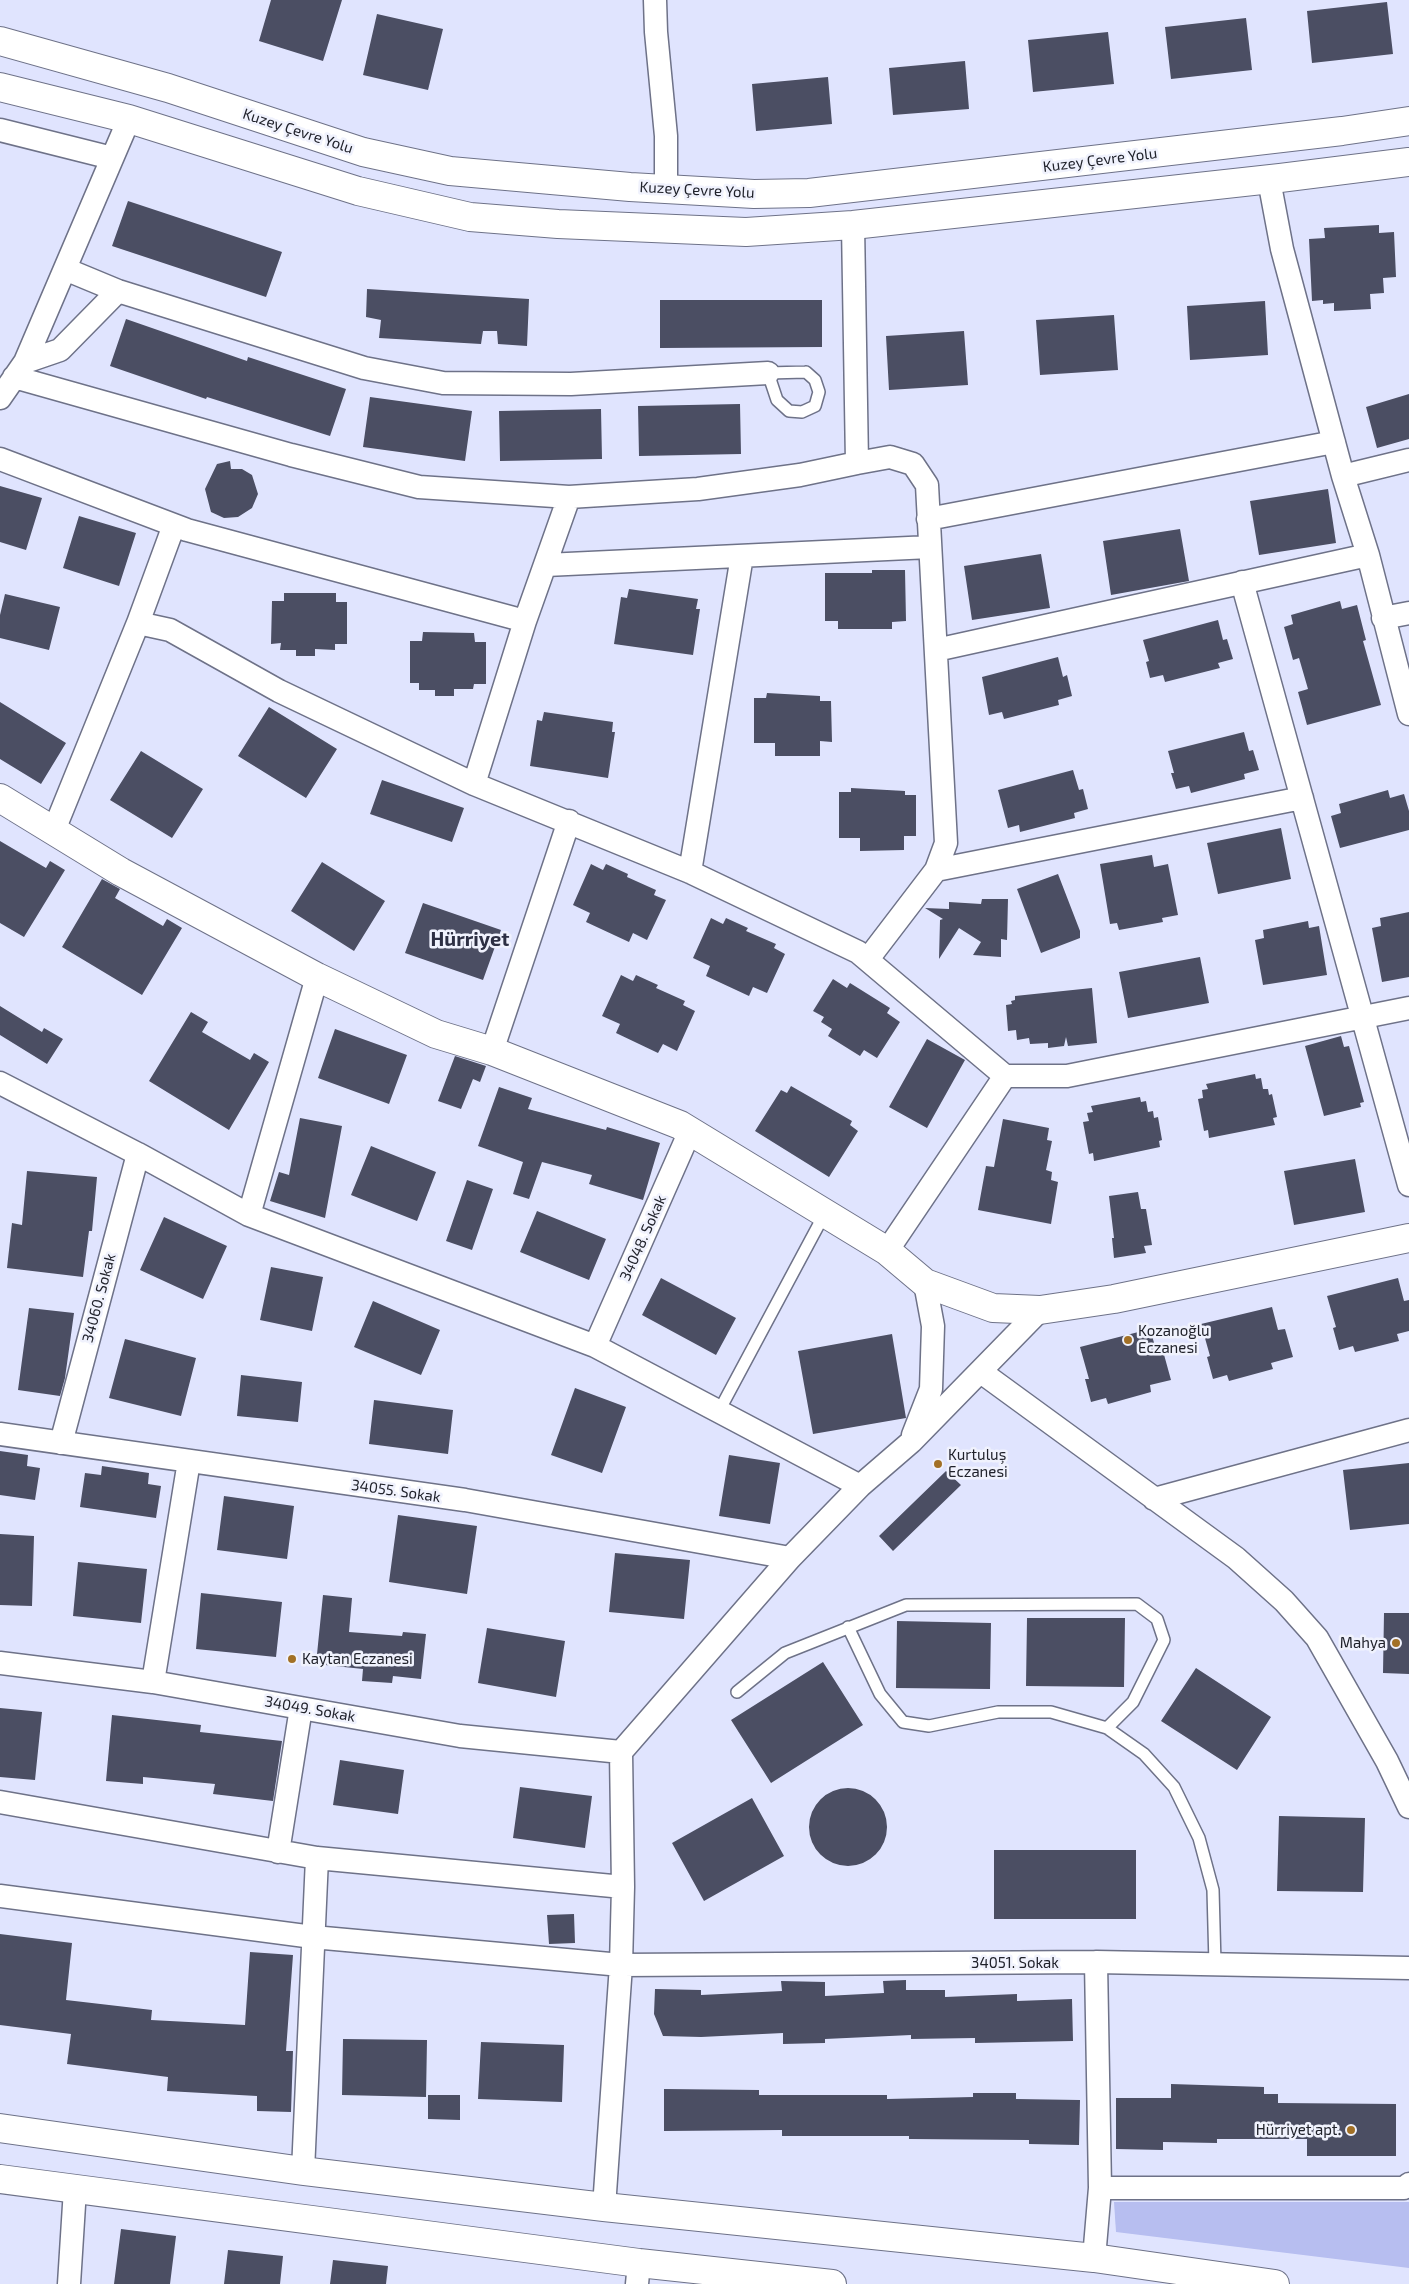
<!DOCTYPE html>
<meta charset="utf-8">
<style>
body{margin:0}
canvas{display:block;background:#e0e4fe}
</style>
<canvas width="1409" height="2284"></canvas>
<script>
const ctx = document.querySelector('canvas').getContext('2d');
ctx.lineJoin = 'round';
function fill(path, color) {
  ctx.fillStyle = color;
  ctx.fill(path, 'evenodd');
}
function shape(rows) {
  const path = new Path2D();
  for (const r of rows) {
    if (r.length === 3) {
      path.moveTo(r[0] + r[2], r[1]);
      path.arc(r[0], r[1], r[2], 0, 2 * Math.PI);
      continue;
    }
    path.moveTo(r[0], r[1]);
    for (let i = 2; i < r.length; i += 2) path.lineTo(r[i], r[i + 1]);
  }
  return path;
}
function stroke(path, color, width, dash) {
  ctx.strokeStyle = color;
  ctx.lineWidth = width;
  ctx.lineCap = dash ? 'butt' : 'round';
  ctx.setLineDash(dash || []);
  ctx.stroke(path);
}
function label(font, color, halo, rows, align = 'center') {
  ctx.font = font + ' "Exo 2",sans-serif';
  ctx.lineWidth = 5;
  ctx.setLineDash([]);
  ctx.textBaseline = 'middle';
  ctx.strokeStyle = halo;
  ctx.fillStyle = color;
  for (const [text, x, y, turn = 0] of rows) {
    ctx.save();
    ctx.translate(x, y);
    ctx.rotate((+turn || 0) * Math.PI / 180);
    ctx.textAlign = isNaN(turn) ? turn : align;
    if (halo) ctx.strokeText(text, 0, 0);
    ctx.fillText(text, 0, 0);
    ctx.restore();
  }
}
fill(shape([
 [1114,2202,1409,2202,1409,2268,1116,2232]
]), '#b7bef0');
fill(shape([
 [271,0,342,0,323,61,259,41],
 [1387,2,1393,54,1312,63,1307,11],
 [377,14,443,29,428,90,363,75],
 [1246,18,1252,70,1171,79,1165,27],
 [1108,32,1114,84,1033,92,1028,40],
 [965,61,969,109,893,115,889,68],
 [828,77,832,124,756,131,752,84],
 [128,201,282,252,266,297,112,246],
 [1379,225,1379,233,1394,232,1396,277,1383,278,1384,293,1370,294,1371,309,1334,311,1334,303,1323,304,1323,300,1312,301,1309,239,1325,238,1324,228],
 [367,289,529,299,527,346,498,344,497,331,483,331,481,344,379,338,381,320,366,317],
 [660,300,822,300,822,347,660,348],
 [1265,301,1268,355,1190,360,1187,306],
 [1114,315,1118,370,1040,375,1036,320],
 [126,319,247,361,248,357,346,389,330,436,207,397,206,399,110,366],
 [964,331,968,385,889,390,886,336],
 [1409,394,1409,439,1377,448,1366,407],
 [370,397,472,411,465,461,363,447],
 [740,404,741,454,639,456,638,406],
 [601,409,602,459,500,461,499,411],
 [230,461,231,469,242,469,252,475,258,494,252,508,238,517,224,518,211,512,205,489,217,464],
 [0,486,42,498,26,550,0,542],
 [1328,489,1336,543,1259,555,1250,501],
 [79,516,136,533,119,586,63,568],
 [1180,529,1189,581,1111,595,1103,541],
 [1041,554,1050,608,972,620,964,566],
 [872,570,905,570,906,621,892,622,892,629,838,629,838,621,825,621,825,573,872,573],
 [629,589,698,599,696,609,700,609,693,655,614,644,621,597,627,598],
 [284,593,336,593,336,602,347,602,347,644,335,644,335,650,315,649,315,656,296,656,296,650,280,650,281,643,271,644,272,601,284,601],
 [5,594,60,607,49,650,0,638,0,615],
 [1340,601,1342,609,1357,605,1366,640,1363,641,1381,705,1307,725,1298,692,1308,689,1299,658,1293,660,1284,627,1293,624,1291,615],
 [1218,620,1223,640,1227,639,1233,659,1218,663,1220,668,1165,682,1163,675,1150,678,1146,662,1149,661,1143,640],
 [423,632,474,633,475,642,486,642,486,684,474,684,473,689,454,689,454,696,435,696,435,690,419,690,419,683,410,683,410,641,422,641],
 [1058,657,1063,677,1067,675,1072,696,1058,700,1059,705,1004,719,1002,712,989,715,982,677],
 [767,693,820,696,820,701,831,701,832,742,820,741,820,756,775,756,775,743,754,743,754,698,766,698],
 [0,702,66,743,41,784,0,759],
 [269,707,337,749,306,798,238,756],
 [544,712,613,722,612,732,615,732,608,778,530,766,537,720,542,721],
 [1244,732,1249,751,1253,750,1259,770,1244,774,1245,779,1191,793,1189,786,1176,789,1171,773,1174,773,1168,751],
 [141,751,203,789,172,838,110,800],
 [1073,770,1079,790,1083,789,1088,809,1074,813,1075,818,1020,832,1019,825,1008,828,998,790],
 [382,780,464,808,452,842,370,814],
 [851,788,905,791,905,795,916,795,916,836,904,836,904,850,860,851,860,838,839,838,839,792,851,792],
 [1388,790,1390,798,1404,794,1409,811,1409,830,1340,848,1331,816,1341,813,1339,804],
 [1281,828,1291,879,1218,894,1207,843],
 [0,841,46,868,50,861,65,870,24,937,0,923],
 [1152,855,1154,867,1168,864,1178,915,1162,918,1163,922,1119,930,1117,923,1110,924,1100,864],
 [322,862,385,901,354,951,291,911],
 [591,864,603,870,606,864,628,874,627,877,656,890,654,895,666,900,647,940,633,933,629,942,586,922,590,913,573,905],
 [1058,874,1080,931,1080,938,1041,953,1017,889],
 [102,879,120,889,115,898,163,926,167,919,182,928,142,995,62,947],
 [982,899,1008,899,1007,940,1001,939,1001,957,973,955,981,942,959,928,939,959,940,920,943,919,925,908,949,909,949,902,981,904],
 [423,903,501,930,483,980,405,953],
 [1409,912,1409,977,1382,982,1372,928,1381,926,1380,918],
 [711,918,723,924,726,918,748,928,746,931,776,944,774,948,785,954,767,993,753,987,749,996,706,976,710,966,693,958],
 [1308,921,1309,928,1319,926,1327,975,1263,985,1255,940,1264,938,1263,930],
 [1200,957,1209,1003,1128,1018,1119,972],
 [621,975,633,981,636,975,658,985,656,988,685,1001,683,1005,695,1011,677,1051,663,1044,658,1053,616,1033,620,1024,602,1016],
 [833,979,847,988,850,983,890,1008,887,1013,900,1022,877,1058,864,1050,860,1056,828,1036,832,1029,821,1022,824,1017,813,1011],
 [1092,988,1097,1043,1068,1046,1066,1037,1064,1046,1048,1048,1048,1043,1030,1044,1029,1038,1017,1040,1016,1030,1008,1031,1006,1005,1012,1004,1011,1001,1015,1000,1015,996],
 [0,1006,42,1032,44,1028,63,1039,47,1064,0,1035],
 [191,1012,208,1022,202,1032,250,1060,254,1053,269,1062,229,1130,149,1081],
 [335,1029,407,1055,389,1104,318,1078],
 [1341,1036,1344,1047,1349,1046,1364,1102,1360,1103,1361,1107,1324,1116,1305,1046],
 [927,1039,965,1060,927,1128,889,1107],
 [455,1056,486,1066,480,1082,473,1079,461,1109,438,1101],
 [1255,1074,1256,1079,1261,1078,1263,1089,1268,1089,1269,1095,1272,1094,1277,1117,1273,1118,1275,1125,1209,1138,1208,1130,1204,1131,1198,1099,1203,1098,1202,1090,1208,1089,1206,1084],
 [791,1086,852,1121,850,1125,858,1131,829,1177,755,1131,781,1090,787,1093],
 [499,1087,532,1098,528,1109,606,1130,607,1127,660,1143,643,1200,589,1184,592,1175,542,1162,529,1199,513,1194,523,1162,478,1146],
 [1140,1097,1141,1102,1146,1101,1148,1112,1153,1111,1154,1118,1158,1117,1162,1140,1159,1141,1160,1147,1094,1161,1093,1153,1089,1154,1083,1122,1089,1121,1087,1113,1093,1112,1091,1106],
 [300,1118,342,1126,325,1218,270,1201,279,1172,289,1175],
 [1003,1119,1049,1128,1047,1140,1052,1141,1046,1170,1052,1172,1051,1180,1058,1182,1051,1224,978,1210,986,1166,994,1167],
 [371,1146,436,1172,417,1221,351,1195],
 [1355,1159,1365,1212,1294,1225,1284,1171],
 [27,1171,97,1177,92,1231,89,1231,83,1277,7,1268,12,1223,22,1225],
 [467,1180,493,1189,472,1250,446,1241],
 [1138,1192,1141,1209,1146,1209,1152,1245,1144,1246,1146,1253,1114,1258,1112,1238,1114,1238,1109,1196],
 [537,1211,606,1239,589,1280,520,1252],
 [164,1217,227,1246,203,1299,140,1270],
 [271,1267,323,1277,312,1331,260,1320],
 [661,1278,736,1318,716,1355,642,1315],
 [1398,1278,1404,1301,1409,1300,1409,1331,1397,1334,1399,1341,1355,1352,1353,1346,1339,1350,1333,1328,1336,1327,1327,1296],
 [373,1301,440,1330,421,1375,354,1347],
 [1272,1307,1278,1330,1285,1329,1293,1357,1271,1363,1273,1369,1229,1381,1227,1375,1213,1379,1207,1357,1210,1356,1201,1324],
 [29,1308,74,1313,65,1378,60,1396,18,1390],
 [1150,1329,1157,1353,1163,1351,1171,1380,1150,1385,1151,1392,1108,1404,1106,1398,1091,1402,1085,1379,1089,1379,1080,1347],
 [892,1334,906,1418,813,1434,798,1351],
 [125,1339,196,1358,181,1416,109,1398],
 [241,1375,302,1382,298,1422,237,1416],
 [575,1388,626,1407,602,1473,551,1455],
 [374,1400,453,1410,448,1454,369,1444],
 [0,1451,28,1455,27,1466,40,1468,35,1500,0,1495],
 [729,1455,780,1463,770,1524,719,1516],
 [1409,1463,1409,1524,1350,1530,1343,1470],
 [102,1466,149,1473,148,1484,161,1486,156,1518,80,1507,85,1473,101,1475],
 [946,1471,961,1485,893,1551,879,1536],
 [224,1496,294,1506,287,1559,217,1550],
 [398,1515,477,1526,467,1594,389,1582],
 [0,1534,34,1536,32,1606,0,1605],
 [615,1553,690,1560,684,1619,609,1612],
 [78,1562,147,1569,141,1623,73,1616],
 [201,1593,282,1602,276,1657,196,1649],
 [323,1595,352,1598,349,1632,402,1636,403,1632,426,1634,421,1679,393,1676,392,1683,362,1681,363,1669,316,1664],
 [1384,1613,1409,1613,1409,1674,1383,1673],
 [1027,1618,1125,1618,1124,1687,1026,1686],
 [897,1621,991,1623,990,1689,896,1688],
 [487,1628,565,1641,556,1697,478,1683],
 [823,1662,863,1725,771,1783,731,1720],
 [1196,1668,1271,1717,1237,1770,1161,1721],
 [0,1708,42,1712,35,1780,0,1777],
 [112,1715,201,1725,200,1732,282,1741,273,1801,213,1794,215,1784,143,1777,143,1784,106,1781],
 [340,1760,404,1770,398,1814,333,1805],
 [520,1787,592,1796,585,1848,513,1838],
 [848,1827,39],
 [752,1798,784,1856,704,1901,672,1843],
 [1279,1816,1365,1818,1363,1892,1277,1891],
 [994,1850,1136,1850,1136,1919,994,1919],
 [574,1914,575,1943,549,1944,547,1915],
 [0,1934,72,1943,66,2000,152,2010,151,2020,245,2025,250,1952,293,1955,286,2051,293,2051,291,2112,257,2111,257,2096,167,2091,168,2077,67,2064,71,2034,0,2025],
 [906,1980,906,1990,945,1990,945,1997,1017,1994,1017,2001,1072,1999,1073,2041,975,2043,975,2038,911,2039,911,2035,825,2039,825,2043,783,2044,783,2033,701,2037,663,2036,654,2014,655,1989,701,1990,701,1995,782,1991,781,1981,825,1982,825,1996,884,1993,883,1981],
 [343,2039,427,2040,426,2097,342,2095],
 [481,2042,564,2045,562,2102,478,2099],
 [1171,2084,1264,2087,1264,2094,1278,2094,1278,2103,1396,2104,1396,2156,1307,2156,1307,2139,1217,2139,1217,2143,1163,2142,1163,2150,1116,2149,1116,2098,1171,2098],
 [664,2089,759,2090,759,2095,887,2095,887,2099,973,2097,973,2093,1016,2093,1016,2099,1080,2100,1079,2145,1029,2144,1029,2140,909,2139,909,2136,782,2136,782,2130,664,2131],
 [428,2095,460,2095,460,2120,428,2119],
 [121,2229,176,2236,170,2284,114,2284],
 [228,2250,283,2256,280,2284,224,2284],
 [333,2260,388,2266,386,2284,330,2284]
]), '#4b4e63');
const service = shape([
 [806,372,815,380,819,392,815,406,802,412,789,411,777,400,768,373,806,372],
 [719,1411,825,1213],
 [848,1627,880,1694,903,1722,929,1726,998,1712,1051,1712,1107,1728,1144,1754,1174,1787,1199,1838,1213,1890,1215,1964],
 [737,1692,785,1653,906,1605,1137,1604,1157,1619,1164,1640,1133,1702,1107,1728]
]);
const minor = shape([
 [655,0,656,32,666,136,666,189],
 [0,130,112,158],
 [1269,180,1282,249,1343,476,1368,555,1409,714],
 [853,225,857,463,890,457,913,464,927,485,946,843,936,870,868,959],
 [65,269,118,291,364,368,443,383,571,384,768,373],
 [25,362,60,350,118,291],
 [14,377,291,455,419,487,569,497,698,489,800,475,857,463],
 [0,398,25,362,129,119],
 [0,459,187,530,525,621],
 [1343,476,1409,460],
 [928,519,1334,442],
 [546,565,930,547],
 [1242,582,1409,1185],
 [1383,618,1409,613],
 [138,623,174,525],
 [936,650,1368,555],
 [474,784,525,621,569,497],
 [54,830,138,623,170,630,279,691,474,784,690,872,858,952,1005,1076],
 [936,870,1302,798],
 [690,872,742,556],
 [492,1051,569,821],
 [0,1083,138,1154,249,1215,595,1346,860,1486],
 [249,1215,317,977],
 [887,1251,1005,1076,1067,1076,1409,1008],
 [595,1346,690,1131],
 [981,1372,1236,1558,1284,1601,1317,1638,1387,1761,1409,1807],
 [0,1434,465,1500,790,1558],
 [913,1435,931,1389,933,1326,925,1283],
 [61,1443,138,1154],
 [1154,1499,1409,1430],
 [0,1663,153,1682,460,1736,621,1752],
 [153,1682,189,1461],
 [0,1802,317,1858,623,1887],
 [278,1852,301,1708],
 [0,1896,313,1937,621,1965,1096,1962,1409,1968],
 [303,2171,317,1858],
 [1100,2188,1404,2188,1409,2184],
 [604,2207,621,1965,623,1887,621,1752,790,1558,860,1486,911,1442,1040,1310],
 [1094,2258,1100,2188,1096,1962],
 [69,2284,75,2189],
 [637,2284,639,2263]
]);
const tertiary = shape([
 [0,798,121,872,317,977,436,1034,492,1051,680,1125,887,1251,925,1283,993,1308,1040,1310,1114,1299,1409,1238]
]);
const secondary = shape([
 [0,2128,303,2171,604,2207,1094,2258,1275,2284],
 [0,2179,639,2263,832,2284]
]);
const primary = shape([
 [0,41,168,88,363,152,450,171,630,187,754,194,809,193,1342,131,1409,121],
 [0,87,129,119,358,191,470,217,558,224,746,232,853,225,1280,178,1409,162]
]);
stroke(service, '#6e7288', 14);
stroke(minor, '#6e7288', 25);
stroke(tertiary, '#6e7288', 30);
stroke(secondary, '#6e7288', 30);
stroke(primary, '#6e7288', 30);
stroke(service, '#fff', 11);
stroke(minor, '#fff', 22);
stroke(tertiary, '#fff', 28);
stroke(secondary, '#fff', 28);
stroke(primary, '#fff', 28);
for (const [x, y, r, color] of [
 [1128,1340,5,"#a27026"],
 [938,1464,5,"#a27026"],
 [1396,1643,5,"#a27026"],
 [292,1659,5,"#a27026"],
 [1351,2130,5,"#a27026"]
]) {
  const dot = new Path2D();
  dot.arc(x, y, r, 0, 2 * Math.PI);
  ctx.fillStyle = color;
  ctx.fill(dot);
  stroke(dot, '#f0f2fd', 2);
}
label('15px', '#20222b', '#f0f2fd', [
 ["Kuzey Çevre Yolu",298,131,18],
 ["Kuzey Çevre Yolu",1100,160,-7],
 ["Kuzey Çevre Yolu",697,190,3],
 ["34048. Sokak",643,1238,-66],
 ["34060. Sokak",99,1298,-75],
 ["34055. Sokak",396,1491,8],
 ["34049. Sokak",310,1709,10],
 ["34051. Sokak",1015,1963]
]);
label('15px', '#20222b', '#f0f2fd', [
 ["Kozanoğlu",1138,1331],
 ["Eczanesi",1138,1348],
 ["Kurtuluş",948,1455],
 ["Eczanesi",948,1472],
 ["Mahya",1386,1643,"right"],
 ["Kaytan Eczanesi",302,1659],
 ["Hürriyet apt.",1341,2130,"right"]
], 'left');
label('bold 20px', '#2d2f43', '#f0f2fd', [
 ["Hürriyet",470,939]
]);
</script>
